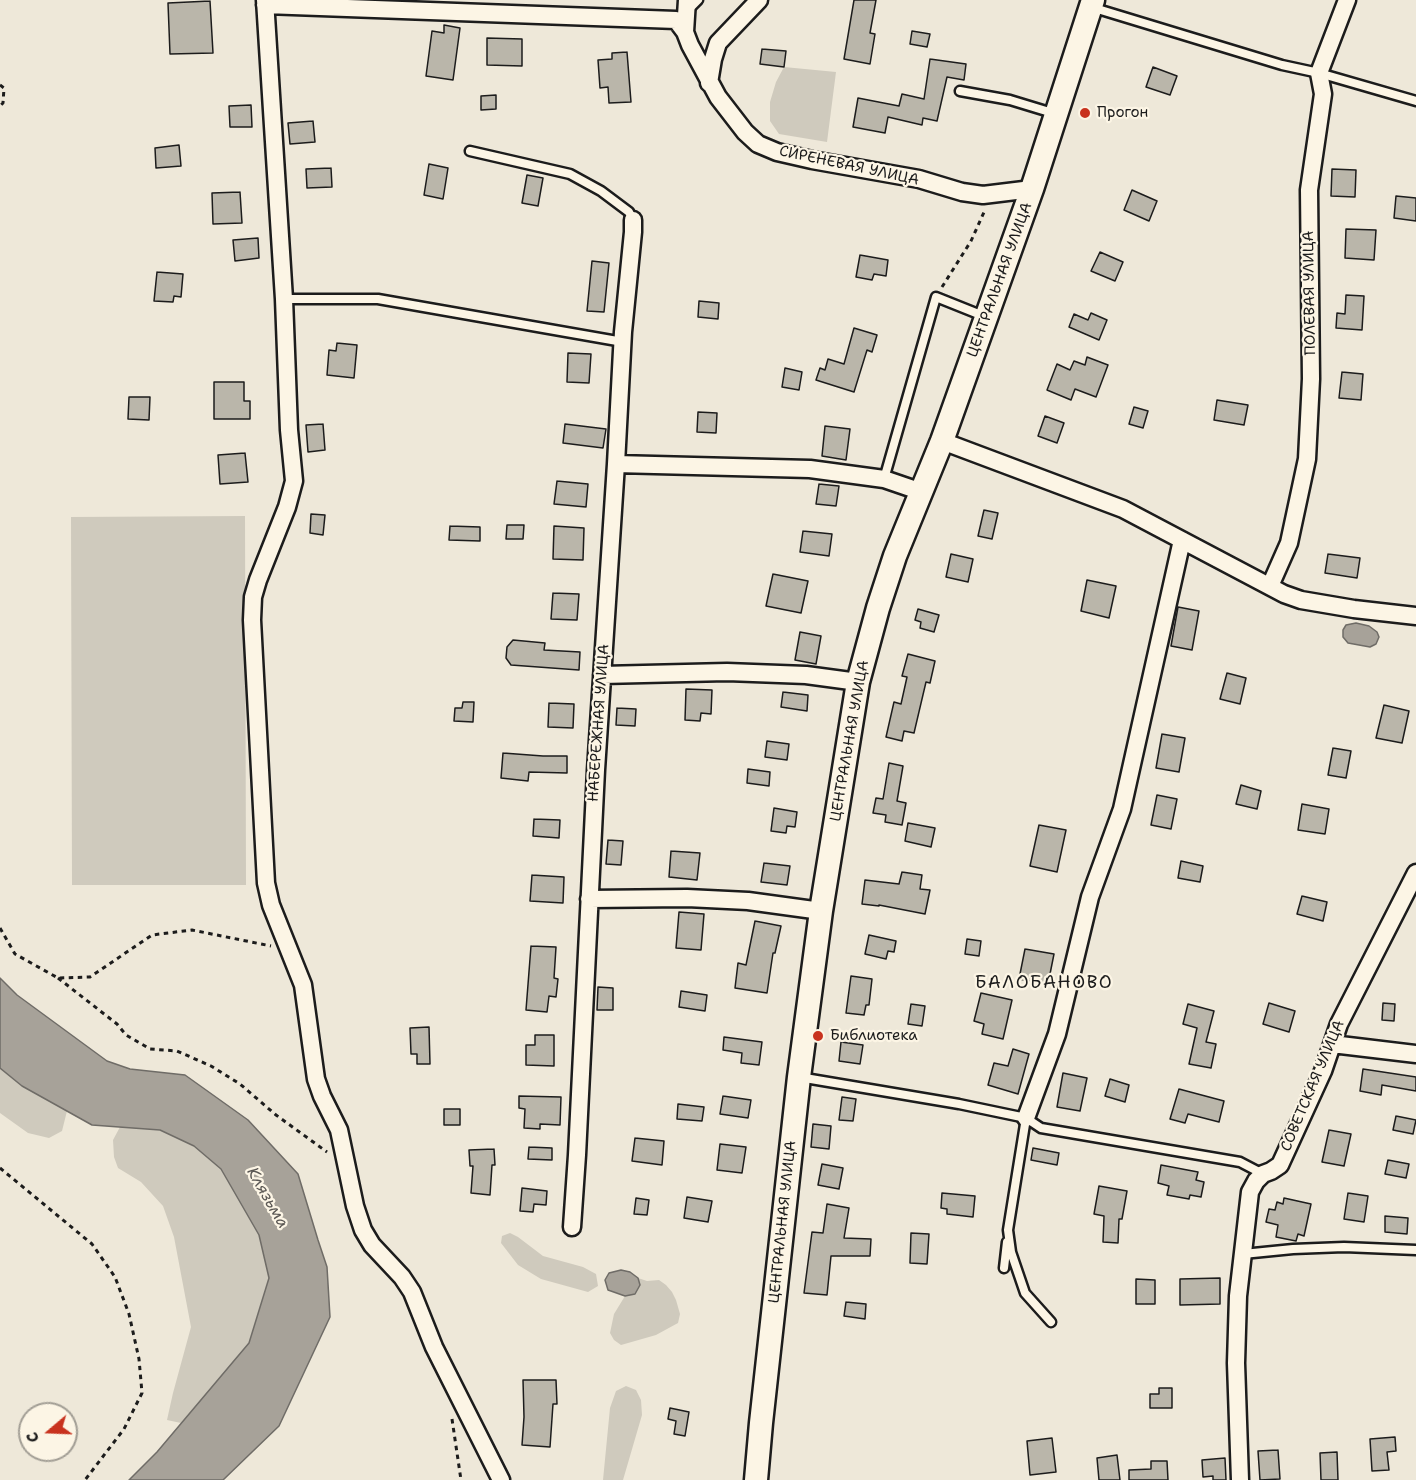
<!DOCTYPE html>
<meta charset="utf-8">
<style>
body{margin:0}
#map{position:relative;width:1416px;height:1480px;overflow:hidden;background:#eee8d9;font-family:"Shantell Sans",sans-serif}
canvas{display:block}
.north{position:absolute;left:18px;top:1402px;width:60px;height:60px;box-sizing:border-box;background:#fcf5e5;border:2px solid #a29e95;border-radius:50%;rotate:251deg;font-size:16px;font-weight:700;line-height:24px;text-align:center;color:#1c1c1c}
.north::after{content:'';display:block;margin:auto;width:21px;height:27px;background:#c8321e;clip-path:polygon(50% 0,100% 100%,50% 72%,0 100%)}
</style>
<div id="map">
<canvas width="1416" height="1480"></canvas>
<div class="north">С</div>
</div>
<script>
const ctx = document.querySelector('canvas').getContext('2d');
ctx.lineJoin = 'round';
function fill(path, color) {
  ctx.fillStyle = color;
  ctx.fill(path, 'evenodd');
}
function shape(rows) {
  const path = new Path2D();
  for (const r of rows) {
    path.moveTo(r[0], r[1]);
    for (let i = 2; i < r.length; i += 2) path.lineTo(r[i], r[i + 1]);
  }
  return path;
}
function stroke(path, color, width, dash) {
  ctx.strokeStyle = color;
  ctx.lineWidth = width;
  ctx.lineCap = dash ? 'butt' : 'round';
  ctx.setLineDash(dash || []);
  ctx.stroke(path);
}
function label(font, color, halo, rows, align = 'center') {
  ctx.font = font + ' "Shantell Sans",sans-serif';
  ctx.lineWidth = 4.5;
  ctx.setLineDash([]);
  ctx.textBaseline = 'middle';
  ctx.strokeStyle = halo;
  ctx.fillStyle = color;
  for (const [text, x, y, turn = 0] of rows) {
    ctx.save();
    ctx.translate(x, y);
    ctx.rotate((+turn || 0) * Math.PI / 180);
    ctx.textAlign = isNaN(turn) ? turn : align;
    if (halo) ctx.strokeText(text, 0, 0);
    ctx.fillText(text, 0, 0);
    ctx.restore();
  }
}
fill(shape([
 [784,67,836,72,827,142,779,134,770,121,770,102,776,82],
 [245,516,246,885,72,885,71,517],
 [0,1068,22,1086,67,1111,62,1131,49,1138,28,1133,0,1113],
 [120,1127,160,1130,194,1146,221,1169,259,1235,269,1278,249,1343,181,1423,167,1420,173,1393,191,1327,174,1237,163,1206,141,1182,118,1168,114,1157,113,1140],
 [510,1233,518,1237,543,1256,583,1267,596,1274,598,1286,588,1292,541,1279,518,1265,501,1243,502,1236],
 [638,1278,647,1281,659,1280,666,1285,672,1292,676,1300,680,1314,678,1323,656,1335,621,1345,614,1340,610,1333,614,1314,625,1296,635,1294,640,1285],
 [626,1386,636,1390,641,1400,642,1415,623,1480,603,1480,610,1408,616,1391]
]), '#cfcabd');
const water = shape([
 [1356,623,1369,626,1377,632,1379,637,1376,644,1370,647,1348,643,1343,637,1343,630,1346,625,1356,623],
 [0,978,17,995,107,1061,130,1069,185,1075,248,1120,298,1174,318,1240,327,1267,330,1317,279,1426,223,1480,129,1480,157,1452,249,1343,269,1278,259,1235,221,1169,194,1146,160,1130,92,1125,22,1086,0,1068,0,978],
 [621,1270,630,1272,638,1278,640,1285,635,1294,625,1296,608,1290,605,1280,609,1273,621,1270]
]);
fill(water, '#a7a299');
stroke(water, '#6f6c67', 1.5);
const building = shape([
 [854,0,876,0,870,33,875,34,870,64,844,59,854,0],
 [210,1,213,53,170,54,168,3,210,1],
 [444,25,460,28,453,80,426,76,432,31,444,33,444,25],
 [912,31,930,34,927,47,910,44,912,31],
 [487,38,522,39,522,66,487,65,487,38],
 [762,49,786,51,784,67,760,64,762,49],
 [627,52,631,102,609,103,608,87,600,88,598,60,612,59,612,53,627,52],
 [930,59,966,64,964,80,947,77,937,121,923,118,922,125,888,117,885,133,853,127,858,98,899,106,902,94,924,99,930,59],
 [1153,67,1177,76,1170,95,1146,87,1153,67],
 [496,95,496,109,481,110,481,96,496,95],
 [251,105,252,127,230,127,229,106,251,105],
 [313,121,315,142,290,144,288,123,313,121],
 [179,145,181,166,156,168,155,148,179,145],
 [429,164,448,168,443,199,424,195,429,164],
 [331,168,332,187,307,188,306,169,331,168],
 [1332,169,1356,170,1355,197,1331,196,1332,169],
 [527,175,543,178,538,206,522,203,527,175],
 [1132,190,1157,201,1149,221,1124,210,1132,190],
 [240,192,242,223,213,224,212,193,240,192],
 [1396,196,1416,198,1416,221,1394,218,1396,196],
 [1346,229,1376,230,1374,260,1345,258,1346,229],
 [258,238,259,258,235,261,233,240,258,238],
 [1100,252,1123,262,1115,281,1091,271,1100,252],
 [860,255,888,260,886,276,874,274,872,280,856,277,860,255],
 [592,261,609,263,604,312,587,311,592,261],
 [157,272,183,274,181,297,174,296,173,302,154,301,157,272],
 [1346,295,1364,296,1362,330,1336,328,1337,313,1345,314,1346,295],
 [699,301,719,303,718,319,698,317,699,301],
 [1091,313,1107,320,1099,340,1069,327,1074,314,1088,320,1091,313],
 [854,328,877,335,872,352,867,350,854,392,816,380,820,368,825,370,828,359,844,364,854,328],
 [337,343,357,345,354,378,327,375,329,350,336,351,337,343],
 [568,353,591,354,589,383,567,382,568,353],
 [1087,357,1108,365,1096,397,1075,389,1071,400,1047,390,1057,364,1070,370,1074,361,1085,365,1087,357],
 [785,368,802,372,799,390,782,387,785,368],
 [1342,372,1363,374,1361,400,1339,398,1342,372],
 [214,382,244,382,244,401,250,401,250,419,214,419,214,382],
 [129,397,150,397,149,420,128,419,129,397],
 [1217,400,1248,405,1244,425,1214,420,1217,400],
 [1134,407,1148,411,1143,428,1129,424,1134,407],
 [698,412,717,413,716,433,697,432,698,412],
 [1045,416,1064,423,1057,443,1038,436,1045,416],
 [323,424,325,450,308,452,306,425,323,424],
 [565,424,606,429,603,448,563,443,565,424],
 [825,426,850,429,846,460,822,456,825,426],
 [245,453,248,482,220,484,218,455,245,453],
 [557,481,588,484,586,507,554,504,557,481],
 [819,484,839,486,836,506,816,504,819,484],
 [984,510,998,513,992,539,978,536,984,510],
 [311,514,325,515,323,535,310,533,311,514],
 [507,525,524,525,523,539,506,539,507,525],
 [450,526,480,527,480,541,449,540,450,526],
 [554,526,584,528,583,560,553,559,554,526],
 [803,531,832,534,829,556,800,552,803,531],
 [951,554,973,559,968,582,946,577,951,554],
 [1328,554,1360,558,1357,578,1325,573,1328,554],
 [773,574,808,581,801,613,766,606,773,574],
 [1087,580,1116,586,1109,618,1081,611,1087,580],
 [553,593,579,594,577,620,551,619,553,593],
 [1178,607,1199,611,1192,650,1171,646,1178,607],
 [918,609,939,615,934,632,920,628,921,622,915,620,918,609],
 [800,632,821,636,816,664,795,660,800,632],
 [513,640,545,643,544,650,580,652,579,670,511,665,506,658,507,647,513,640],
 [908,654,935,661,930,683,926,682,914,733,904,731,902,741,886,737,894,702,901,704,907,677,902,676,908,654],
 [1227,673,1246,678,1240,704,1220,699,1227,673],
 [686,689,712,690,711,714,701,713,700,721,685,720,686,689],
 [783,692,808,695,807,711,781,707,783,692],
 [463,702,474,702,473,722,454,721,455,708,462,708,463,702],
 [549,703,574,704,573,728,548,727,549,703],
 [1384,705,1409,711,1402,743,1376,738,1384,705],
 [617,708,636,709,635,726,616,725,617,708],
 [1162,734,1185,738,1179,772,1156,768,1162,734],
 [767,741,789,744,787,760,765,757,767,741],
 [1333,748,1351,751,1346,778,1328,775,1333,748],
 [503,753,543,756,567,756,567,773,529,772,528,781,501,778,503,753],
 [889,763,903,766,897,801,906,803,902,825,885,822,886,815,873,813,876,798,883,799,889,763],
 [748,769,770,772,769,786,747,783,748,769],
 [1241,785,1261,791,1257,809,1236,804,1241,785],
 [1157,795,1177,799,1171,829,1151,825,1157,795],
 [1302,804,1329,809,1325,834,1298,830,1302,804],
 [774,808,797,812,795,827,787,826,786,833,771,831,774,808],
 [534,819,560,820,559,838,533,836,534,819],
 [908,823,935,828,931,847,905,841,908,823],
 [1039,825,1066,830,1057,872,1030,866,1039,825],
 [608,840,623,841,621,865,606,864,608,840],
 [671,851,700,853,697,880,669,877,671,851],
 [1181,861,1203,866,1200,882,1178,878,1181,861],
 [764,863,790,866,787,885,761,882,764,863],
 [902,872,922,875,920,889,930,890,925,914,879,905,879,906,862,904,865,880,899,884,902,872],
 [532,875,564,877,563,903,530,901,532,875],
 [1302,896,1327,902,1323,921,1297,914,1302,896],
 [679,912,704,914,701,950,676,948,679,912],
 [755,921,781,926,775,953,773,953,767,993,735,988,738,963,746,965,755,921],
 [869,935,896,941,894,952,888,951,886,959,865,954,869,935],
 [967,939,981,941,979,956,965,954,967,939],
 [531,946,556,947,554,978,558,979,556,997,549,996,547,1012,526,1010,531,946],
 [1025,949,1054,954,1048,984,1019,979,1025,949],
 [851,976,872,979,869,1005,866,1005,864,1015,846,1013,851,976],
 [598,987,613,988,613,1010,597,1010,598,987],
 [681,991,707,995,705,1011,679,1007,681,991],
 [981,993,1012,1000,1003,1039,982,1034,984,1024,974,1021,981,993],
 [1269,1003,1295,1011,1289,1032,1263,1024,1269,1003],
 [1383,1003,1395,1004,1394,1021,1382,1020,1383,1003],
 [911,1004,925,1006,922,1026,908,1024,911,1004],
 [1188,1004,1214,1011,1206,1042,1216,1044,1211,1068,1189,1064,1197,1028,1183,1024,1188,1004],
 [429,1027,430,1064,417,1064,417,1054,411,1054,410,1028,429,1027],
 [535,1035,554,1035,554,1066,526,1065,526,1045,535,1045,535,1035],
 [724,1037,762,1042,759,1065,741,1063,742,1053,723,1050,724,1037],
 [841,1042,863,1045,860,1064,839,1061,841,1042],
 [1013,1049,1029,1054,1018,1094,988,1085,994,1063,1008,1066,1013,1049],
 [1363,1069,1416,1077,1416,1091,1382,1085,1381,1095,1360,1091,1363,1069],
 [1063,1073,1087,1078,1080,1111,1057,1107,1063,1073],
 [1110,1079,1129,1085,1125,1102,1105,1096,1110,1079],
 [1179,1089,1224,1101,1219,1122,1188,1114,1185,1123,1170,1119,1179,1089],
 [519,1096,561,1097,560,1125,540,1124,540,1129,524,1128,525,1109,519,1108,519,1096],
 [723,1096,751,1100,748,1118,720,1114,723,1096],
 [842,1097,856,1099,853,1121,839,1120,842,1097],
 [678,1104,704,1107,702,1121,677,1119,678,1104],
 [444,1109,460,1109,460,1125,444,1125,444,1109],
 [1396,1116,1416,1120,1413,1134,1393,1130,1396,1116],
 [813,1124,831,1126,829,1149,811,1147,813,1124],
 [1329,1130,1351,1134,1344,1166,1322,1162,1329,1130],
 [635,1138,664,1141,662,1165,632,1161,635,1138],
 [720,1144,746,1147,742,1173,717,1170,720,1144],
 [529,1147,552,1148,552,1160,528,1159,529,1147],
 [1033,1148,1059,1153,1057,1165,1031,1160,1033,1148],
 [494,1149,495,1165,492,1165,490,1195,471,1193,473,1166,470,1166,469,1150,494,1149],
 [1388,1160,1409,1164,1406,1178,1385,1174,1388,1160],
 [822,1164,843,1168,839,1189,818,1185,822,1164],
 [1161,1165,1198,1172,1196,1180,1204,1182,1201,1197,1190,1195,1189,1199,1167,1195,1169,1186,1158,1183,1161,1165],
 [1099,1186,1127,1191,1122,1219,1119,1219,1118,1243,1103,1242,1104,1216,1094,1214,1099,1186],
 [522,1188,547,1191,546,1205,534,1204,533,1212,520,1211,522,1188],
 [942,1193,975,1196,973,1217,947,1214,947,1209,941,1208,942,1193],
 [1348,1193,1368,1196,1364,1222,1344,1219,1348,1193],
 [687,1197,712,1201,708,1222,684,1218,687,1197],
 [636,1198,649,1200,647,1215,634,1214,636,1198],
 [1284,1198,1311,1204,1304,1236,1298,1234,1296,1241,1276,1237,1278,1225,1266,1222,1269,1209,1275,1210,1277,1202,1283,1204,1284,1198],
 [827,1204,849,1208,844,1238,871,1239,870,1256,831,1256,827,1295,804,1293,812,1232,823,1233,827,1204],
 [1385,1216,1408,1218,1407,1234,1385,1232,1385,1216],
 [911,1233,929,1234,927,1264,910,1263,911,1233],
 [1220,1278,1220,1304,1180,1305,1180,1279,1220,1278],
 [1136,1279,1155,1280,1155,1304,1136,1304,1136,1279],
 [846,1302,866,1304,865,1319,844,1316,846,1302],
 [523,1380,556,1380,557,1404,553,1404,550,1447,522,1445,524,1417,523,1380],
 [1159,1388,1172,1388,1172,1408,1150,1408,1150,1394,1159,1394,1159,1388],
 [670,1408,689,1412,685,1436,674,1434,676,1421,668,1419,670,1408],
 [1395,1437,1396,1451,1387,1452,1389,1470,1372,1471,1370,1439,1395,1437],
 [1052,1438,1056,1472,1030,1475,1027,1441,1052,1438],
 [1278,1450,1280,1479,1260,1480,1258,1451,1278,1450],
 [1337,1452,1338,1480,1321,1480,1320,1453,1337,1452],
 [1117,1455,1120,1480,1099,1480,1097,1458,1117,1455],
 [1225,1458,1226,1480,1213,1480,1213,1476,1203,1477,1202,1460,1225,1458],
 [1151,1461,1167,1461,1168,1480,1129,1480,1129,1470,1151,1469,1151,1461]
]);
fill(building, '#bab6aa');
stroke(building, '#1c1c1c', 1.5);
const lane = shape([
 [1091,7,1282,65,1319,73,1416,101],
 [687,11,698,0],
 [960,91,1010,100,1056,114],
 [470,151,570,174,601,191,629,212,633,220],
 [284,299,378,299,623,342],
 [884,479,936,297,986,317],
 [799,1077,959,1104,1026,1118,1041,1128,1240,1162,1263,1174],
 [1026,1118,1008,1230,1011,1252,1025,1293,1051,1322],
 [1243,1254,1293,1249,1344,1247,1416,1250],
 [1004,1268,1007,1242]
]);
const street = shape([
 [265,0,284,299,289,430,294,481,287,507,258,580,253,597,252,620,266,883,271,905,303,985,316,1079,322,1096,339,1130,355,1206,363,1230,372,1245,402,1277,412,1292,434,1347,501,1480],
 [265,5,676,20,685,32,690,45,718,97,745,132,758,144,777,152,812,160,919,179,962,192,983,195,1032,189],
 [685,32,687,0],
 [709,83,713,59,718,43,759,0],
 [942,441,1123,509,1284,594,1301,600,1354,609,1416,616],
 [616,464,810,469,884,479,922,492],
 [1270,586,1289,543,1307,459,1311,379,1309,190,1323,94,1319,73,1347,0],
 [602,675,727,672,806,675,858,682],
 [589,899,687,898,748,901,821,911],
 [1332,1044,1416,1054],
 [1026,1118,1057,1034,1090,897,1122,809,1182,540],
 [572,1227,577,1155,596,770,616,464,623,332,633,232,633,220],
 [1240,1480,1236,1363,1238,1296,1250,1192,1256,1181,1263,1174,1271,1171,1280,1165,1323,1071,1339,1024,1416,873]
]);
const secondary = shape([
 [756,1480,761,1423,799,1077,821,911,858,682,878,608,895,556,942,441,1032,189,1093,0]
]);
stroke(lane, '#1c1c1c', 13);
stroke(street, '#1c1c1c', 21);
stroke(secondary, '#1c1c1c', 27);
stroke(shape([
 [0,85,4,88,3,103,0,106],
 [942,287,971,241,985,210],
 [0,928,15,954,58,978,90,977,152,935,192,930,271,946],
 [58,978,117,1024,126,1035,150,1049,177,1051,211,1066,240,1084,276,1115,327,1152],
 [0,1168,92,1244,115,1277,129,1314,139,1359,142,1393,124,1429,85,1480],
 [452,1419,461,1480]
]), '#1c1c1c', 3, [4.5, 4.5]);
stroke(lane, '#fcf5e5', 8);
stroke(street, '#fcf5e5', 16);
stroke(secondary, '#fcf5e5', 22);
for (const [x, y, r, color] of [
 [1085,113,6,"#c8321e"],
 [818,1036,6,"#c8321e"]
]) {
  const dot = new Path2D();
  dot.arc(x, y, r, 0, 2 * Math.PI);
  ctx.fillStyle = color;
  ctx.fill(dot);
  stroke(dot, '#fcf5e5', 2);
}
label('15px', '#1c1c1c', '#fcf5e5', [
 ["Прогон",1097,113],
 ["Библиотека",830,1036]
], 'left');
label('15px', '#1c1c1c', '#fcf5e5', [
 ["СИРЕНЕВАЯ УЛИЦА",849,166,12],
 ["ЦЕНТРАЛЬНАЯ УЛИЦА",1000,280,-70],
 ["ПОЛЕВАЯ УЛИЦА",1310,293,-91],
 ["НАБЕРЕЖНАЯ УЛИЦА",599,723,-86],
 ["ЦЕНТРАЛЬНАЯ УЛИЦА",850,741,-80],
 ["СОВЕТСКАЯ УЛИЦА",1313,1086,-67],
 ["ЦЕНТРАЛЬНАЯ УЛИЦА",783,1222,-84]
]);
label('italic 16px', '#5b5854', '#fcf5e5', [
 ["Клязьма",267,1198,60]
]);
ctx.letterSpacing = '1.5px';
label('18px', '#1c1c1c', '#fcf5e5', [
 ["БАЛОБАНОВО",1044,983]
]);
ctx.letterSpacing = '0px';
</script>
